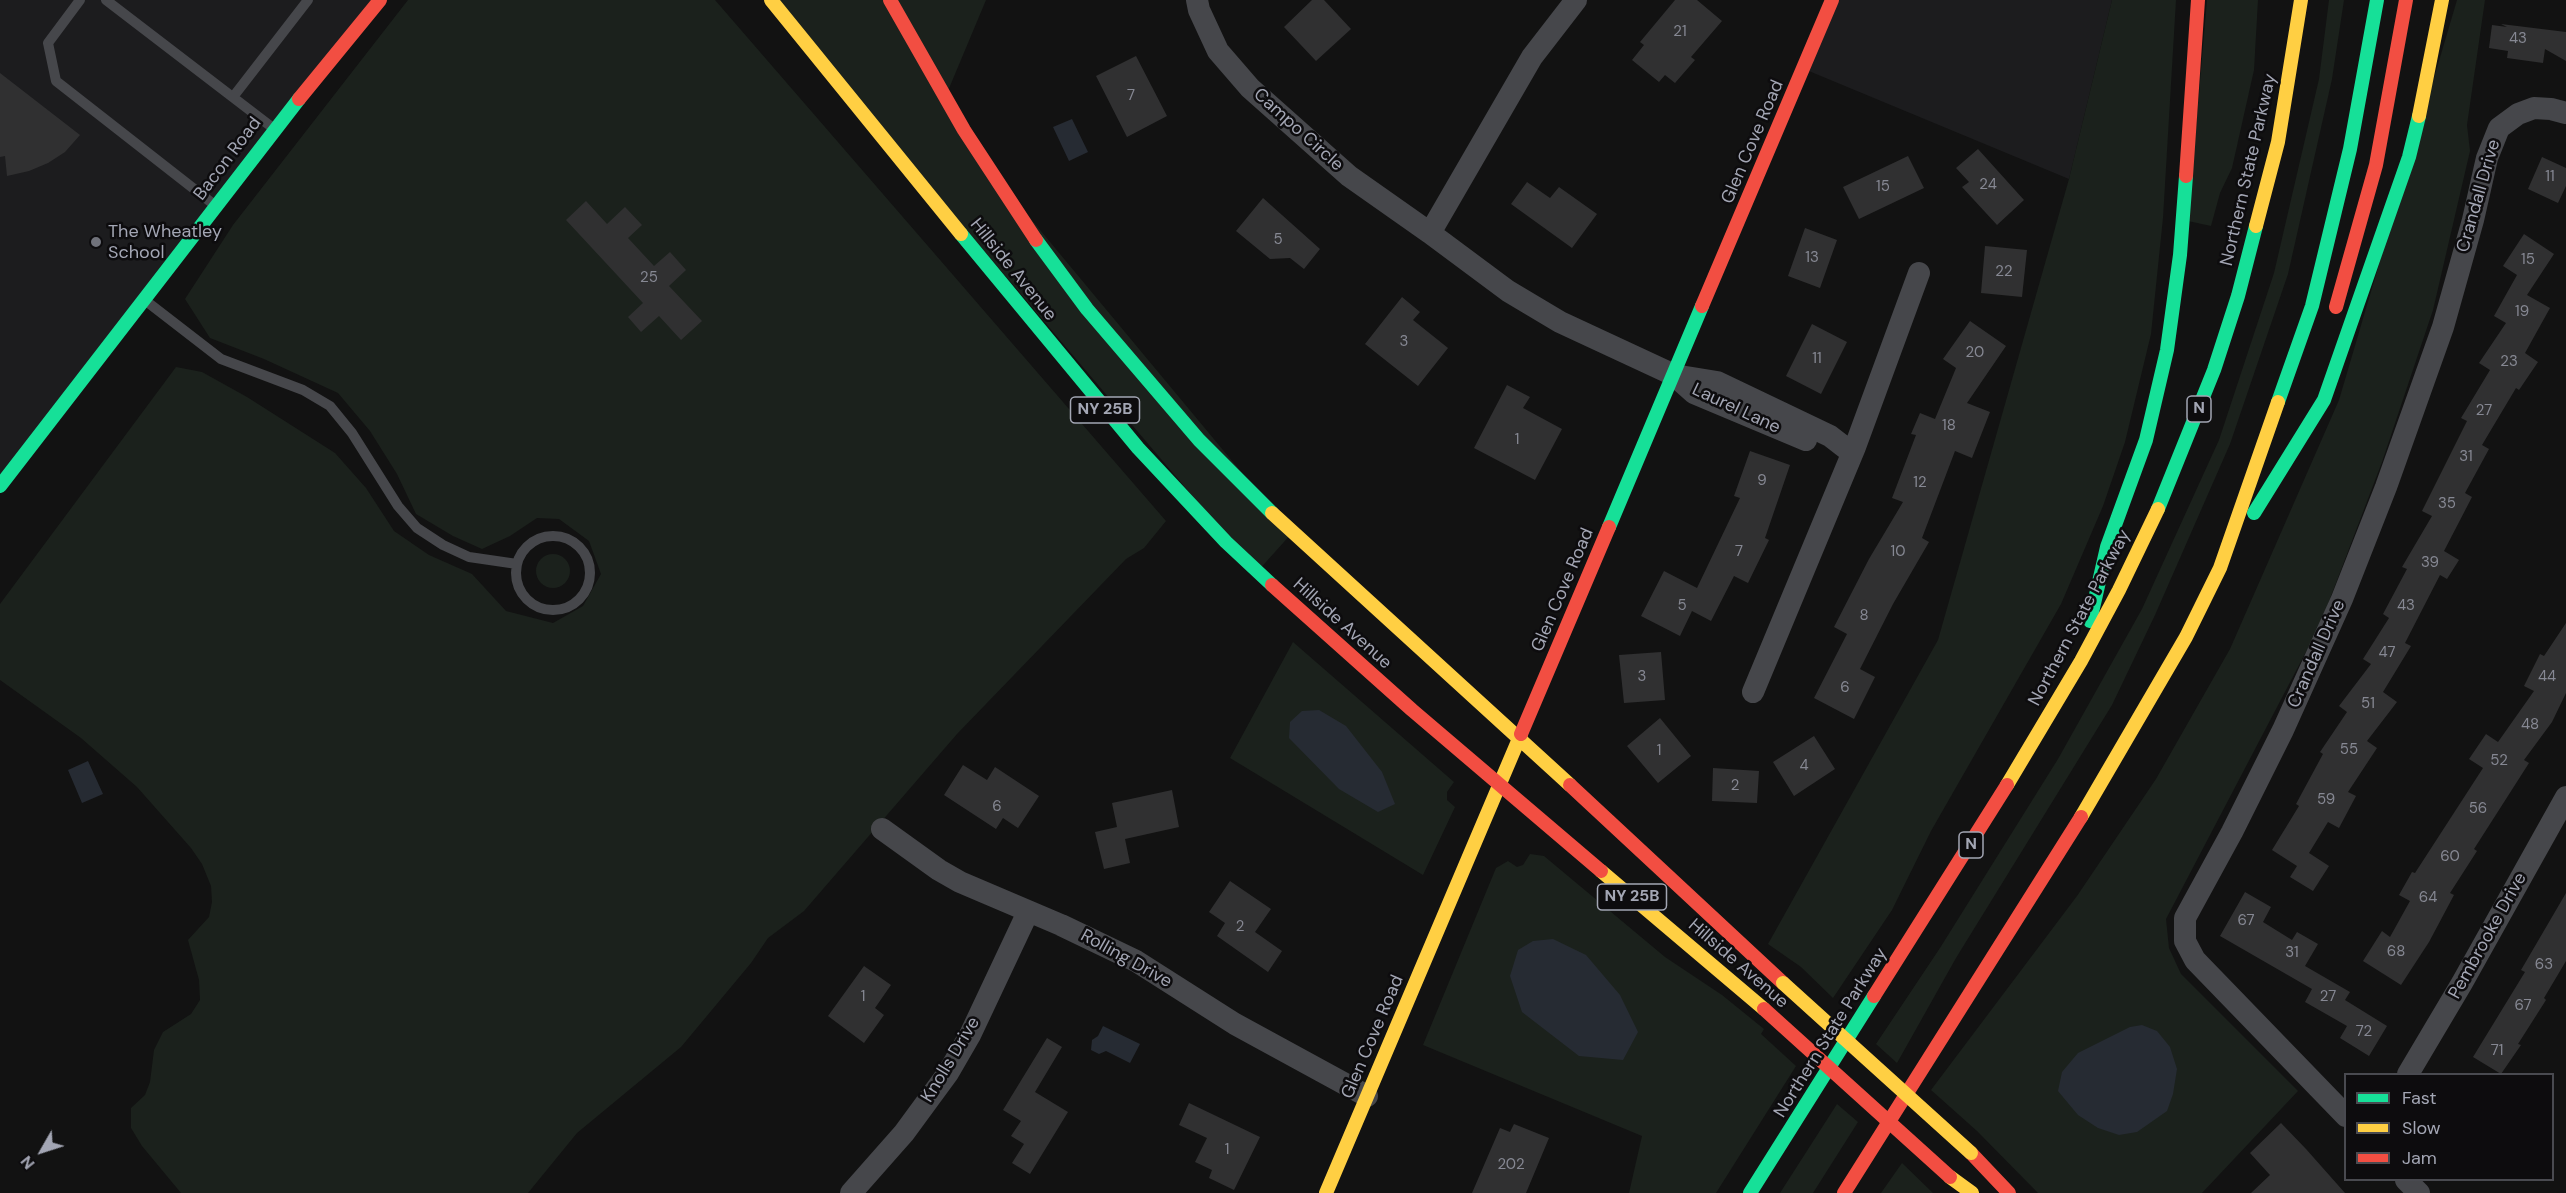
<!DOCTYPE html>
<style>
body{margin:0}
#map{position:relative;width:2566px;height:1193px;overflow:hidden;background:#121212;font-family:"DM Sans",sans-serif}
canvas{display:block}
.legend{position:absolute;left:2344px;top:1073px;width:210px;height:108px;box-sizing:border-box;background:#0d0c0e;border:2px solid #494a50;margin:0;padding:8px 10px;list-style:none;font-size:18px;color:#a3a6b4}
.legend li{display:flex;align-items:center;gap:12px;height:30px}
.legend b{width:30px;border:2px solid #494a50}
.north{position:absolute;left:12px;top:1121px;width:60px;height:60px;-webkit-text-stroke:4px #0d0c0e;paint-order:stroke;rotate:231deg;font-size:16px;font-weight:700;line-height:24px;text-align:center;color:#a3a6b4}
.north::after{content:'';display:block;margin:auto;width:21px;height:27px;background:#a3a6b4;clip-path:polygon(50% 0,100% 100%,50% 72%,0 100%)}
</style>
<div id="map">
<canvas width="2566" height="1193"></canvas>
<ul class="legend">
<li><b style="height:8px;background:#16e098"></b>Fast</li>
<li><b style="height:8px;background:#ffcf43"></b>Slow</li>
<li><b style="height:8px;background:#f24e42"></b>Jam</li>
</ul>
<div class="north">N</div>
</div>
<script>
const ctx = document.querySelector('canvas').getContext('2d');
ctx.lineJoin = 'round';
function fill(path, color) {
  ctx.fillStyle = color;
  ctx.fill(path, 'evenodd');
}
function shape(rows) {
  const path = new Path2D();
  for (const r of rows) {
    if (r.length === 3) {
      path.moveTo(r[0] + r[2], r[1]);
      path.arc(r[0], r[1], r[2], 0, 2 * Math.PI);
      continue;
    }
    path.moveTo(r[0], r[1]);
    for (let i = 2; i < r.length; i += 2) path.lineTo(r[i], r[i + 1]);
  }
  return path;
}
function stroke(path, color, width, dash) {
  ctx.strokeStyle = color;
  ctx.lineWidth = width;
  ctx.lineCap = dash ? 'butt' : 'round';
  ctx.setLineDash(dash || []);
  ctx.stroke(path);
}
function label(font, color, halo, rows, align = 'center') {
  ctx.font = font + ' "DM Sans",sans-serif';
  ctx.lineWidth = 5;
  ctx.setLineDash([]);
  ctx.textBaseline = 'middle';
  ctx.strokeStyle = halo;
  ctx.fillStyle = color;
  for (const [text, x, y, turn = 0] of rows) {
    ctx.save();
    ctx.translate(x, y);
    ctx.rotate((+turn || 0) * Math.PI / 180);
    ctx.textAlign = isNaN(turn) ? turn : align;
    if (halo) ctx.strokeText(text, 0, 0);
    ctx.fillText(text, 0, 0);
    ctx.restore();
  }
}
fill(shape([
 [0,0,383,0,0,485],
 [1832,0,2112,0,2069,179,1804,69]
]), '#1c1c1e');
fill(shape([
 [408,0,715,0,1166,521,1144,548,1126,559,957,734,804,911,768,938,751,963,681,1047,577,1133,528,1193,181,1193,142,1146,131,1128,131,1108,145,1095,150,1082,154,1050,163,1032,191,1014,200,1000,199,980,188,940,209,917,212,902,211,886,202,864,191,848,137,787,81,738,0,680,0,604,176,367,202,372,247,397,335,453,366,488,394,531,429,555,472,574,506,611,553,623,583,606,601,574,589,541,559,519,537,518,510,536,482,549,453,536,416,514,397,474,370,431,338,393,264,359,210,338,185,299,233,225],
 [771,0,986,0,945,98,986,165,1292,533,1257,572],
 [2112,0,2176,0,2163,218,2151,334,2125,442,2103,506,2061,604,1931,831,1892,910,1833,998,1801,967,1768,944,1938,640,2069,179],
 [2207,0,2258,0,2254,70,2232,168,2220,193,2211,226,2188,221],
 [2329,0,2344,0,2332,79,2288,274,2230,444,2155,615,2112,705,1956,958,1897,1063,1876,1044,1940,948,2058,759,2142,609,2219,440,2274,273,2319,79],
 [2457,0,2485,0,2467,125,2470,151,2433,310,2382,462,2320,625,2166,919,2169,948,2181,974,2298,1091,2202,1193,2038,1193,1977,1131,1931,1090,2077,896,2156,779,2230,649,2339,400],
 [553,571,17],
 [1293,642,1454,782,1447,792,1447,800,1455,807,1423,875,1230,758],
 [1530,854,1544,856,1665,957,1722,995,1764,1029,1761,1034,1796,1066,1716,1193,1629,1193,1642,1136,1423,1045,1496,868,1508,861,1517,867,1523,865],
 [1837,1104,1858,1122,1813,1193,1780,1193],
 [1902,1163,1933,1193,1881,1193]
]), '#1b211c');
fill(shape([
 [1072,119,1088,152,1069,161,1053,127],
 [1319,710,1346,726,1382,772,1395,804,1378,812,1339,789,1289,738,1290,722,1302,711],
 [88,761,103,794,82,803,68,770],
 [1553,939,1586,955,1620,995,1638,1032,1623,1060,1579,1056,1522,1012,1510,976,1518,950,1533,941],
 [2142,1025,2157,1031,2170,1047,2177,1069,2173,1094,2167,1111,2137,1132,2119,1135,2098,1128,2078,1115,2058,1091,2062,1072,2078,1053,2130,1027],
 [1103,1026,1140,1044,1130,1063,1106,1051,1099,1054,1091,1050,1092,1040,1098,1036]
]), '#262b33');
fill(shape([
 [1312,0,1324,0,1351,29,1316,61,1284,27],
 [1675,0,1697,0,1722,21,1691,57,1695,60,1675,83,1665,75,1659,82,1632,60,1644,45,1640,42],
 [2501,24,2566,32,2566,61,2545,49,2543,63,2507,58,2508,51,2489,48,2492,25,2507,27],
 [1136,56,1167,116,1127,137,1096,76],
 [0,73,80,135,65,152,48,163,29,171,7,176,5,156,0,157],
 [1978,149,2024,200,1997,225,1962,187,1969,182,1956,168],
 [1908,156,1924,188,1859,219,1843,187],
 [2542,157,2566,168,2566,186,2558,203,2528,189],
 [1527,182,1550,198,1559,187,1597,214,1572,248,1511,204],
 [1263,198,1320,249,1304,269,1290,258,1270,259,1236,231],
 [586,201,607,224,625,207,642,225,628,238,654,266,670,252,686,270,669,286,702,321,681,340,659,316,641,332,628,317,643,303,566,220],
 [1805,228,1837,240,1820,288,1788,276],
 [2524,234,2554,254,2527,295,2550,308,2525,353,2538,362,2519,390,2516,388,2482,445,2489,449,2465,493,2472,497,2444,551,2459,560,2447,579,2440,575,2405,643,2411,646,2383,692,2397,702,2367,741,2377,748,2348,792,2356,796,2339,828,2328,822,2309,853,2329,866,2313,891,2290,877,2297,866,2272,850,2299,806,2296,804,2323,754,2320,752,2347,712,2339,706,2371,664,2363,659,2389,618,2383,614,2407,569,2402,567,2432,516,2422,511,2467,421,2461,418,2490,370,2479,363,2506,323,2494,316,2517,275,2503,266],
 [1985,246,2027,250,2022,297,1981,293],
 [1402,297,1420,312,1413,320,1448,348,1418,386,1365,344],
 [1970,321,2006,346,1967,403,1990,412,1972,458,1955,451,1922,538,1929,542,1893,604,1860,669,1875,677,1854,719,1814,698,1847,634,1834,627,1869,559,1903,502,1892,498,1916,435,1911,434,1920,413,1935,419,1956,368,1943,359],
 [1812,324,1847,342,1821,394,1786,376],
 [1507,385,1530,397,1523,408,1562,429,1535,480,1474,448],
 [1750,451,1790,465,1765,538,1769,540,1748,583,1734,576,1711,621,1692,611,1680,636,1641,616,1664,571,1697,588,1740,498,1734,496],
 [2566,623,2566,693,2552,722,2524,760,2529,763,2474,849,2477,851,2450,893,2454,895,2429,942,2401,985,2363,961,2382,931,2390,937,2410,901,2399,895,2412,872,2415,873,2483,768,2469,759,2486,734,2498,742,2534,691,2524,686,2540,654,2544,656],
 [1661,652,1665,700,1624,703,1619,655],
 [1660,718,1691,756,1658,783,1627,746],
 [1814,736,1835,769,1794,796,1773,762],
 [963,765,987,780,995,767,1039,796,1018,828,1003,818,996,829,944,795],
 [1713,768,1759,771,1757,803,1712,801],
 [1172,790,1179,827,1125,839,1130,863,1104,869,1095,832,1117,827,1112,803],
 [1230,881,1271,909,1255,932,1282,951,1268,972,1217,936,1225,923,1209,912],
 [2245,892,2271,907,2263,922,2292,940,2297,932,2318,944,2305,966,2350,992,2345,1000,2387,1026,2369,1056,2340,1038,2347,1026,2305,1002,2312,989,2220,936],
 [2566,893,2566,961,2544,998,2546,1000,2518,1044,2521,1045,2501,1074,2473,1057,2525,972,2521,970],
 [864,966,891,985,875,1008,884,1015,864,1043,828,1016],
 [1047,1038,1062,1047,1035,1092,1068,1112,1030,1174,1012,1163,1024,1144,1011,1136,1021,1121,1003,1110],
 [1189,1103,1260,1137,1234,1190,1209,1178,1212,1170,1195,1162,1207,1138,1179,1125],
 [2281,1123,2306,1149,2345,1193,2251,1193,2270,1175,2250,1153],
 [1514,1124,1549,1138,1526,1193,1472,1193,1500,1128,1510,1132]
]), '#303031');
stroke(shape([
 [80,0,48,43,56,81,212,203],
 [106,0,273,128],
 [233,97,308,0],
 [146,301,221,359,303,390,330,406,352,433,398,506,417,528,443,545,469,557,517,564],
 [553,573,37]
]), '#46474b', 10);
stroke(shape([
 [1197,0,1199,10,1218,51,1250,88,1349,176,1430,233,1532,57,1576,0],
 [1430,233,1508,291,1560,322,1674,375,1717,382,1830,436,1852,453],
 [1675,376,1694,393,1806,440],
 [1753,692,1855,447,1919,273],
 [882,829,939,870,960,882,1061,925,1136,961,1235,1024,1367,1096],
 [2408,1074,2462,983,2566,797],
 [2346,1116,2195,960,2185,941,2185,918,2232,832,2283,730,2342,599,2386,487,2443,327,2473,220,2487,158,2499,128,2518,114,2534,108,2551,109,2566,113],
 [2406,1180,2419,1193],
 [851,1193,904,1133,948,1073,970,1035,1028,912]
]), '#46474b', 22);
stroke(shape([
 [961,234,1138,448,1226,542,1272,585],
 [1036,240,1087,309,1199,440,1272,513],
 [2278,402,2312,306,2350,149,2377,0],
 [0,486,299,99],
 [2158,509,2214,370,2238,296,2256,226],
 [2254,513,2324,400,2409,157,2419,116],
 [1609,527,1702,306],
 [2090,621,2107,547,2146,440,2167,350,2180,255,2186,176],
 [1750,1193,1874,996]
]), '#16e098', 14);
stroke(shape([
 [771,0,961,234],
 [2419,116,2442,0],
 [2256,226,2278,142,2301,0],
 [1272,513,1570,785],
 [2007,785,2081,661,2119,590,2158,509],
 [2081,817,2186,637,2220,568,2278,402],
 [1601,871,1764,1009],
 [1950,1177,1972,1193],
 [1326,1193,1521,734]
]), '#ffcf43', 14);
stroke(shape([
 [890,0,964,130,1036,240],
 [299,99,380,0],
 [2186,176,2198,0],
 [1702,306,1832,0],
 [2336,307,2376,165,2406,0],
 [1272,585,1412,710,1601,871],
 [1521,734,1609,527],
 [1570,785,1783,983],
 [1874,996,2007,785],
 [1971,1153,2009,1193],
 [1844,1193,2081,817]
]), '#f24e42', 14);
stroke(shape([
 [1783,983,1971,1153]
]), '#ffcf43', 14);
stroke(shape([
 [1764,1009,1950,1177]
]), '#f24e42', 14);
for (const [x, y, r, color] of [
 [96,242,6,"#70727b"]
]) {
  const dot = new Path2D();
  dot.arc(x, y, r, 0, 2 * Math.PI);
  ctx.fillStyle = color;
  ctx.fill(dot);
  stroke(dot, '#0d0c0e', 2);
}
label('15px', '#868893', null, [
 ["21",1680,32],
 ["43",2518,39],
 ["7",1131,96],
 ["11",2550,177],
 ["24",1988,185],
 ["15",1883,187],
 ["5",1278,240],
 ["13",1812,258],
 ["15",2528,260],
 ["22",2004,272],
 ["25",649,278],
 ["19",2522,312],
 ["3",1404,342],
 ["20",1975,353],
 ["11",1817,359],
 ["23",2509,362],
 ["27",2484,411],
 ["18",1949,426],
 ["1",1517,440],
 ["31",2466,457],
 ["9",1762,481],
 ["12",1920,483],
 ["35",2447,504],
 ["7",1739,552],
 ["10",1898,552],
 ["39",2430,563],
 ["5",1682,606],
 ["43",2406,606],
 ["8",1864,616],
 ["47",2387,653],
 ["3",1642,677],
 ["44",2547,677],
 ["6",1845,688],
 ["51",2368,704],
 ["48",2530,725],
 ["55",2349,750],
 ["1",1659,751],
 ["52",2499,761],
 ["4",1804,766],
 ["2",1735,786],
 ["59",2326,800],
 ["6",997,807],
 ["56",2478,809],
 ["60",2450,857],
 ["64",2428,898],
 ["67",2246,921],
 ["2",1240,927],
 ["68",2396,952],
 ["31",2292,953],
 ["63",2544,965],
 ["1",863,997],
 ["27",2328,997],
 ["67",2523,1006],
 ["72",2364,1032],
 ["71",2497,1051],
 ["1",1227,1150],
 ["202",1511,1165]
]);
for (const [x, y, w] of [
 [2199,409,24],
 [1105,410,69],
 [1971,845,24],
 [1632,897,69]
]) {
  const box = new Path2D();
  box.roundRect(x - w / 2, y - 13, w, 26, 4.5);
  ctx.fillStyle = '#0d0c0e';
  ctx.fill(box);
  stroke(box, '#a3a6b4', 1.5);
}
label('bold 16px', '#a3a6b4', null, [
 ["N",2199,409],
 ["NY 25B",1105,410],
 ["N",1971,845],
 ["NY 25B",1632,897]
]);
label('18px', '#a3a6b4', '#0d0c0e', [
 ["Campo Circle",1298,130,42],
 ["Glen Cove Road",1753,142,-67],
 ["Bacon Road",228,159,-53],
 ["Northern State Parkway",2249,170,-77],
 ["Crandall Drive",2479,196,-74],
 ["Hillside Avenue",1013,270,51],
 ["Laurel Lane",1736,409,25],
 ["Glen Cove Road",1563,590,-67],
 ["Northern State Parkway",2080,618,-62],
 ["Hillside Avenue",1342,624,42],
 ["Crandall Drive",2317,654,-66],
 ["Pembrooke Drive",2488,936,-61],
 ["Rolling Drive",1126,959,29],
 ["Hillside Avenue",1738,964,41],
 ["Northern State Parkway",1831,1033,-58],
 ["Glen Cove Road",1373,1037,-67],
 ["Knolls Drive",951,1060,-59]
]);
label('18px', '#a3a6b4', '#0d0c0e', [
 ["The Wheatley",108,232],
 ["School",108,253]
], 'left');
</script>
